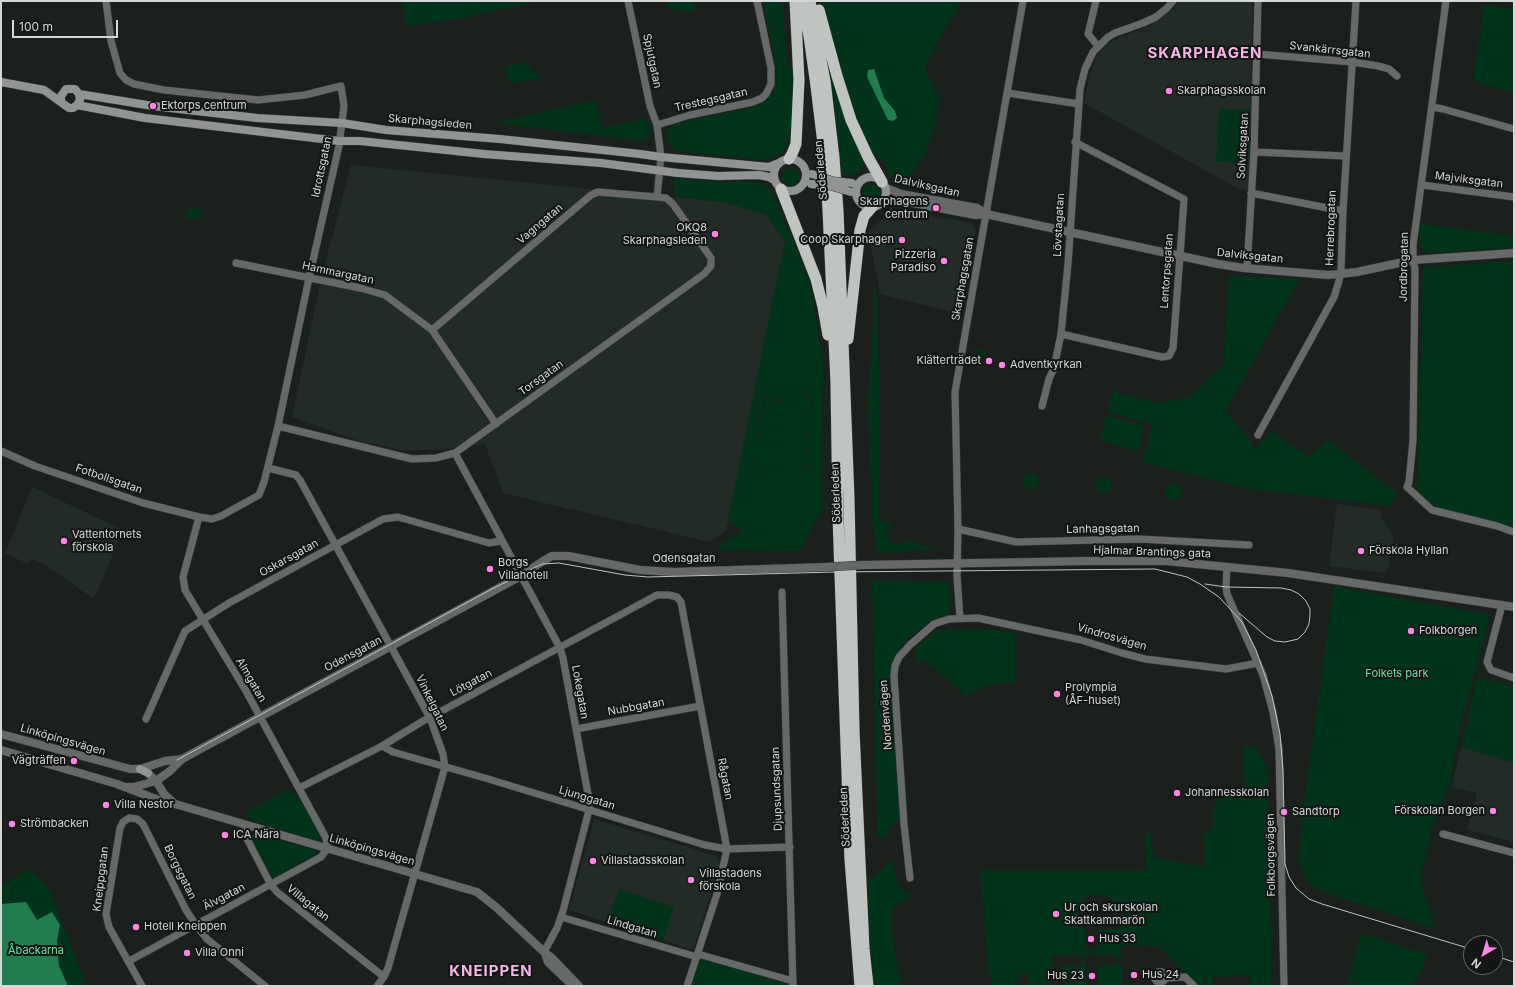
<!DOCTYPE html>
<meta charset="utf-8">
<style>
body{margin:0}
#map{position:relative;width:1515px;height:987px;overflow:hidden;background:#1c201d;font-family:Inter,sans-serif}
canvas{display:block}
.frame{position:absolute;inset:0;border:2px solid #d5d8d6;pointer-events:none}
.north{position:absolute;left:1463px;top:935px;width:40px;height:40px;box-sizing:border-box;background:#131614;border:1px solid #616462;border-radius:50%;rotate:218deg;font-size:11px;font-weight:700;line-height:16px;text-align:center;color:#d5d8d6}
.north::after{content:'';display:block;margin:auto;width:14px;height:18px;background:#fd86e2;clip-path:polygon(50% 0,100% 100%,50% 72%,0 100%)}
.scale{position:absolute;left:12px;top:20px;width:106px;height:18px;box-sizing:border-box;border:2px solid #d5d8d6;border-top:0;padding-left:5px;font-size:12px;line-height:14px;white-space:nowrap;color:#d5d8d6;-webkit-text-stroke:3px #131614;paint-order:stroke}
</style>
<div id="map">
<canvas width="1515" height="987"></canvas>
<div class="frame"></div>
<div class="north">N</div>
<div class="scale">100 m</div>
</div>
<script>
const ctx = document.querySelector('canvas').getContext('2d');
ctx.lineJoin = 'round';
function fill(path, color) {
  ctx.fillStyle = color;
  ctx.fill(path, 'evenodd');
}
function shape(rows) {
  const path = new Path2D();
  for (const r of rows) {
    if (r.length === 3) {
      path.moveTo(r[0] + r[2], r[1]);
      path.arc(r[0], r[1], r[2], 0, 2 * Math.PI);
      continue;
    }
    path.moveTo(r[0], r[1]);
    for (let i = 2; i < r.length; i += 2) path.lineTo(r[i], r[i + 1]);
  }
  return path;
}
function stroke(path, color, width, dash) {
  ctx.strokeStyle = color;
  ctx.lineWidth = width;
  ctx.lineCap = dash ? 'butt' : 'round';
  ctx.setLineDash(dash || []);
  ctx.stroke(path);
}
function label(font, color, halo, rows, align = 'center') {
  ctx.font = font + ' Inter,sans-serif';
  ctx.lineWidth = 4;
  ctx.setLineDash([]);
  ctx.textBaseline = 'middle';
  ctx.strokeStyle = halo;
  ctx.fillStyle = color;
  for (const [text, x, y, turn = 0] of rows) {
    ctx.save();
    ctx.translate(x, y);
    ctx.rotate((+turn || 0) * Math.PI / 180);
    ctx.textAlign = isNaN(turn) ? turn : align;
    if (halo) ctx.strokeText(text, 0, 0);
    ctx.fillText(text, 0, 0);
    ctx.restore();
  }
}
fill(shape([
 [1178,1,1253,1,1251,66,1254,108,1248,191,1235,187,1084,103,1089,78,1096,57,1105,46,1119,37,1140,30,1157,21,1173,9],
 [351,165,724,202,767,215,785,241,726,531,709,542,503,493,485,444,439,450,404,451,377,444,368,444,359,441,292,417,321,279],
 [900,207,911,212,944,219,950,218,971,223,975,229,975,236,961,314,880,294,868,232,890,211],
 [32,487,123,530,94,599,44,564,30,559,28,564,5,553],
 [1337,504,1381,510,1381,518,1394,536,1388,569,1384,573,1329,566],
 [1461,747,1514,763,1514,842,1467,830,1477,793,1452,787],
 [594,819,717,856,720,865,693,950,569,910]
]), '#222b25');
fill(shape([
 [401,1,539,1,463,18,406,26],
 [669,1,693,1,693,13,667,7],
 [763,1,782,1,787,63,782,68,788,64,794,69,794,86,790,137,785,147,779,155,764,160,675,151,667,140,668,130,675,123,754,107,767,100,773,92,776,81,776,69,778,69,776,68],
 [822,1,961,1,928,60,926,71,939,100,935,124,926,151,903,186,897,183,889,173,884,161,872,154,859,125,844,82],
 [874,69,884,98,895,111,888,120],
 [1484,5,1514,9,1514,93,1473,81],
 [525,62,540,78,512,83,508,80,505,67],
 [827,73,831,73,844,114,865,164,859,171,852,175,841,175],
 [595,100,602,128,647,118,650,135,646,141,494,123],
 [1219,109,1250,110,1248,163,1216,161],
 [791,177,9],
 [673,178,727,182,759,181,770,190,794,241,810,283,823,363,821,474,805,465,813,400,796,385,796,386,812,401,804,466,821,475,821,511,800,551,718,550,722,543,742,532,743,531,728,520,785,241,767,215,724,202,678,197,675,194],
 [764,398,783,401,785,400,783,402,765,399,745,515],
 [872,193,9],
 [200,208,202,217,187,220,185,210],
 [1424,224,1514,236,1514,248,1431,253,1426,252,1420,247,1419,242,1420,226],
 [1514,261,1514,529,1437,507,1417,492,1423,267],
 [1229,275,1299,279,1225,412,1249,438,1256,451,1269,430,1309,457,1327,439,1387,486,1397,492,1391,506,1245,488,1142,462,1152,424,1107,412,1112,391,1157,403,1189,397,1223,365],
 [873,285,877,297,877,333,879,368,879,517,885,522,894,524,887,532,889,542,895,545,904,542,906,540,934,549,877,553,872,517,868,403,873,324],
 [977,349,986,351,985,356,981,355,980,358,978,358,976,366,968,365,970,354,976,355],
 [1106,415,1144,426,1138,451,1100,440],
 [1031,481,8],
 [1104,485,8],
 [1173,492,8],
 [870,580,946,582,949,588,950,616,942,616,930,621,904,642,891,668,899,821,891,825,885,838,878,836,873,624,872,588],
 [1334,586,1490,615,1460,727,1450,782,1434,821,1420,879,1435,929,1377,909,1337,897,1313,887,1307,880,1298,861,1304,803],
 [948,629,999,630,1015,633,1016,682,985,685,967,697,926,661,915,663,915,648,933,633],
 [1477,677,1514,687,1514,763,1461,747],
 [1255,746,1266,766,1267,774,1272,986,1250,986,1249,975,1217,977,1213,975,1213,986,1198,986,1159,946,1122,945,1121,958,1116,958,1116,954,1093,955,1093,949,1097,948,1097,929,1116,929,1132,920,1109,897,1087,895,1077,914,1083,928,1085,928,1086,949,1090,949,1090,955,1086,955,1086,959,1081,959,1081,955,1051,955,1052,986,1028,986,1028,974,1017,975,1017,986,993,986,988,969,980,870,1146,870,1145,834,1151,833,1153,858,1204,866,1204,835,1213,826,1212,814,1219,796,1245,795,1243,747],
 [289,789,292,796,295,795,299,796,304,806,321,837,320,840,317,841,253,821,245,813],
 [251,832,315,850,317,852,315,855,275,877,273,877,250,836],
 [892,860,899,886,905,893,914,893,892,909,892,935,901,986,874,986,869,937,867,882],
 [28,869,49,888,86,986,1,986,1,886],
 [619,889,674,907,663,940,608,922],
 [1361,933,1428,955,1413,986,1347,986],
 [700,958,790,984,790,986,692,986],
 [1081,961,1086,961,1084,965,1086,966,1087,986,1063,986,1062,966,1081,966],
 [1117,961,1119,961,1119,965,1122,965,1122,986,1098,986,1098,966,1116,965]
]), '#01331b');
fill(shape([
 [874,69,884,98,895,111,897,118,893,121,888,120,867,77,868,70],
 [26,902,37,920,52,912,60,925,57,941,59,966,68,986,1,986,1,904]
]), '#217d4e');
const minor = shape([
 [628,1,650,106,657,125],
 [1096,1,1088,34,1098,46],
 [1446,1,1413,245,1413,260,1415,269,1413,440,1409,482,1407,487,1432,510,1497,526,1514,532],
 [1257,54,1352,62,1378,66,1389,69,1397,76],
 [1008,93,1079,104],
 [1432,107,1443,109,1514,129],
 [1254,152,1346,156],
 [1422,185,1514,197],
 [1251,193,1343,211],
 [236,263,360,288,385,295,432,330,496,424],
 [1247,268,1254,152,1258,1],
 [432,330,591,195,598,192,657,197,661,157,657,125,690,115,753,102,762,98,766,94,771,84,771,68,757,1],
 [1061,334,1162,357,1169,356,1173,348,1180,256,1184,199,1075,142],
 [1042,406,1049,379,1054,368,1061,334,1068,264,1079,104,1080,89,1085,69,1093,52,1108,37,1115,33,1143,23,1156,17,1167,8,1173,1],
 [278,426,412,459,436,458,455,453,704,274,711,266,711,258,673,204,666,198,657,197],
 [1258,435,1334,297,1339,281,1341,270,1343,211,1356,1],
 [1,451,35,466,143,503,199,517,212,519,221,516,259,495,264,482,278,426,309,278,339,146,344,106,341,86,305,95,258,100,164,90,134,84,126,80,120,73,111,41,106,1],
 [455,453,560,648,563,658,588,794,589,810,563,911,557,928,544,952],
 [268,468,296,475,300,480,430,718,443,754,445,767,388,968,384,977,377,986],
 [958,529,1016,542,1139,539,1249,545],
 [1227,567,1226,587,1227,594,1263,675,1273,712,1279,749,1284,986],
 [782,592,793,986],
 [1502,605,1487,662,1491,670,1514,678],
 [960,618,957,576,958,529,955,392,1023,1],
 [146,719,185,631,229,603,383,519,398,517,489,543,501,541],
 [576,729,700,706],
 [382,746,393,752,485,778,705,845,727,849,790,847],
 [299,788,382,746,423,721,657,595,669,595,677,597,681,602,727,849,717,894,687,986],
 [246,825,245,835,271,885,277,892,384,977],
 [1443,834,1514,853],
 [910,878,904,824,894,676,895,666,899,657,910,645,934,624,949,619,978,618,1081,640,1122,653,1145,659,1226,669,1258,663],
 [561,917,697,957],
 [698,954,793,981],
 [129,961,321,857,327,849,326,838,246,691,185,590,183,577,199,517],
 [1160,977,5.5],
 [1165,978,1185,977,1194,986],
 [142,986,109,927,106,914,120,828,123,822,129,818,137,819,143,824,186,910,196,925,207,939,265,986]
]);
const tertiary = shape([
 [886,188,901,194,977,208,986,214],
 [883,202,897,200,976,215,986,214,1218,264,1244,268,1328,275,1340,274,1357,272,1413,260,1514,253],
 [864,565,1088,561,1166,561,1288,573,1514,607],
 [1,734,130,769,140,769,165,761,182,759],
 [1,750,117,784,166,803,175,804,477,892,496,907,544,952,552,958,579,986],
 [148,773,156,781,164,794,175,804],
 [124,787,134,787,156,781,170,771,182,759,521,576,543,561,552,556,568,556,640,570,674,572,826,567],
 [546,956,548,962,573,986]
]);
const secondary = shape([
 [1,82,44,90,69,108,73,108,77,105,80,100,79,94,75,89,66,89,61,96,61,101],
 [79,94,153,106,257,118,342,123,386,130,500,139,640,154,661,157,769,167,779,163],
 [77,105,145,118,339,141,360,141,484,154,601,163,678,173,718,176,759,175,769,177,774,180],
 [790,175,16],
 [871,192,15],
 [140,769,148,773]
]);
const trunk = shape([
 [801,1,809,36,816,86,825,160,828,210,836,382,838,517,850,859,860,986],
 [810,1,825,81,834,158,838,211,849,499,854,731,864,949,868,986],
 [819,10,837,76,851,120,868,157,882,182],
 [789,159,792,154,796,144,799,80,795,1],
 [781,189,816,279,823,307,828,335],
 [848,339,860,230,864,216,872,207]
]);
stroke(minor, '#363a37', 8);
stroke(tertiary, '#363a37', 9);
stroke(secondary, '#363a37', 9);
stroke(trunk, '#363a37', 12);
stroke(minor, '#676968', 7);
stroke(tertiary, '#676968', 8);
stroke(secondary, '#919492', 8);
stroke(trunk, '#c0c4c1', 11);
stroke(shape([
 [1205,584,1226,587,1281,588,1291,590,1299,594,1306,601,1310,609,1310,615,1309,624,1305,632,1298,639,1285,642,1275,641,1267,637,1239,613],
 [177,760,492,589,542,564,559,563,625,575,648,577,834,572,1155,569,1187,577,1200,584,1219,597,1242,622,1256,650,1272,696,1280,734,1283,770,1285,864,1289,877,1296,888,1309,899,1322,904,1471,949],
 [1495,956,1514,962]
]), '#c0c3c1', 1);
const tertiaryBridge = shape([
 [826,567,864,565]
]);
const secondaryBridge = shape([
 [812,174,833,181,852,183],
 [811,184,831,186,851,192]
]);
stroke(tertiaryBridge, '#363a37', 9, []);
stroke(secondaryBridge, '#363a37', 9, []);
stroke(tertiaryBridge, '#676968', 8);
stroke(secondaryBridge, '#919492', 8);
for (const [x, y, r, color] of [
 [1169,91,4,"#fd86e2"],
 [153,106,4,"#fd86e2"],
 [936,208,4,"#fd86e2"],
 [715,234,4,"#fd86e2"],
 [902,240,4,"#fd86e2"],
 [944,261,4,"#fd86e2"],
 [989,361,4,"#fd86e2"],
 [1002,365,4,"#fd86e2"],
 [64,541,4,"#fd86e2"],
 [1361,551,4,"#fd86e2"],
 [490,569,4,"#fd86e2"],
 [1411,631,4,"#fd86e2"],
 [1057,694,4,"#fd86e2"],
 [74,761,4,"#fd86e2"],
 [1177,793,4,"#fd86e2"],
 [106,805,4,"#fd86e2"],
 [1493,811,4,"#fd86e2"],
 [1284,812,4,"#fd86e2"],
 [12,824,4,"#fd86e2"],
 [225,835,4,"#fd86e2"],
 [593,861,4,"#fd86e2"],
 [691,880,4,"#fd86e2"],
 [1056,914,4,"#fd86e2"],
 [136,927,4,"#fd86e2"],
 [1091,939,4,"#fd86e2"],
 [187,953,4,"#fd86e2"],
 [1134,975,4,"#fd86e2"],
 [1092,976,4,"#fd86e2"]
]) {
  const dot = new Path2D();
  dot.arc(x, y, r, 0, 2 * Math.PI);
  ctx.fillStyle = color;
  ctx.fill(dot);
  stroke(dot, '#131614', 1.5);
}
label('11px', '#d5d8d6', '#131614', [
 ["Svankärrsgatan",1330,50,6],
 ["Spjutgatan",652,61,78],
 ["Trestegsgatan",711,100,-13],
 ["Skarphagsleden",430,122,5],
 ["Solviksgatan",1243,146,-87],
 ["Idrottsgatan",322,167,-78],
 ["Söderleden",821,170,-95],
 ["Majviksgatan",1469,180,7],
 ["Dalviksgatan",927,186,13],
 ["Vagngatan",540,224,-40],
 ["Lövstagatan",1059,225,-87],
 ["Herrebrogatan",1331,228,-88],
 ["Dalviksgatan",1250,256,6],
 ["Jordbrogatan",1404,267,-89],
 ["Lentorpsgatan",1167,271,-86],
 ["Hammargatan",338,273,12],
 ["Skarphagsgatan",963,279,-80],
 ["Torsgatan",541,378,-36],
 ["Fotbollsgatan",109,479,19],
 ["Söderleden",836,493,-92],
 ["Lanhagsgatan",1103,529,-1],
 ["Hjalmar Brantings gata",1152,552,2],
 ["Oskarsgatan",289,558,-29],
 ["Odensgatan",684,559],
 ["Vindrosvägen",1112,637,16],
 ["Odensgatan",353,654,-28],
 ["Almgatan",251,680,60],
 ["Lötgatan",471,683,-28],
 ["Lokegatan",580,692,80],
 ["Vinkelgatan",432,703,64],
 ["Nubbgatan",636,707,-10],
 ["Nordenvägen",886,715,-94],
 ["Linköpingsvägen",63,740,16],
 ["Rågatan",725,779,79],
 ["Djupsundsgatan",777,789,-92],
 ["Ljunggatan",587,798,17],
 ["Söderleden",845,817,-93],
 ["Linköpingsvägen",372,850,16],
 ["Folkborgsvägen",1271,855,-91],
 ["Borgsgatan",180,872,64],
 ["Kneippgatan",101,879,-83],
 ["Älvgatan",224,897,-28],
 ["Villagatan",308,903,39],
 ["Lindgatan",632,927,17]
]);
label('11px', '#d5d8d6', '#131614', [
 ["Skarphagsskolan",1177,91],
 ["Ektorps centrum",161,106],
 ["Skarphagens",928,202,"right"],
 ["centrum",928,215,"right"],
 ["OKQ8",707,228,"right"],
 ["Skarphagsleden",707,241,"right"],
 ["Coop Skarphagen",894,240,"right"],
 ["Pizzeria",936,255,"right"],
 ["Paradiso",936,268,"right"],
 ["Klätterträdet",981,361,"right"],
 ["Adventkyrkan",1010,365],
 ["Vattentornets",72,535],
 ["förskola",72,548],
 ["Förskola Hyllan",1369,551],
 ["Borgs",498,563],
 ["Villahotell",498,576],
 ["Folkborgen",1419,631],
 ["Prolympia",1065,688],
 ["(ÅF-huset)",1065,701],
 ["Vägträffen",66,761,"right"],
 ["Johannesskolan",1185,793],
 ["Villa Nestor",114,805],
 ["Förskolan Borgen",1485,811,"right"],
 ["Sandtorp",1292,812],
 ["Strömbacken",20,824],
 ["ICA Nära",233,835],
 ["Villastadsskolan",601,861],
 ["Villastadens",699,874],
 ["förskola",699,887],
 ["Ur och skurskolan",1064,908],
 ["Skattkammarön",1064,921],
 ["Hotell Kneippen",144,927],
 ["Hus 33",1099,939],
 ["Villa Onni",195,953],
 ["Hus 24",1142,975],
 ["Hus 23",1084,976,"right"]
], 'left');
label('11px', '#6be09d', '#131614', [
 ["Folkets park",1397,674],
 ["Åbackarna",36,951]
]);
ctx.letterSpacing = '1px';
label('bold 15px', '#f7b4e6', '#131614', [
 ["SKARPHAGEN",1205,53],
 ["KNEIPPEN",491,971]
]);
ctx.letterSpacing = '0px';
</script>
